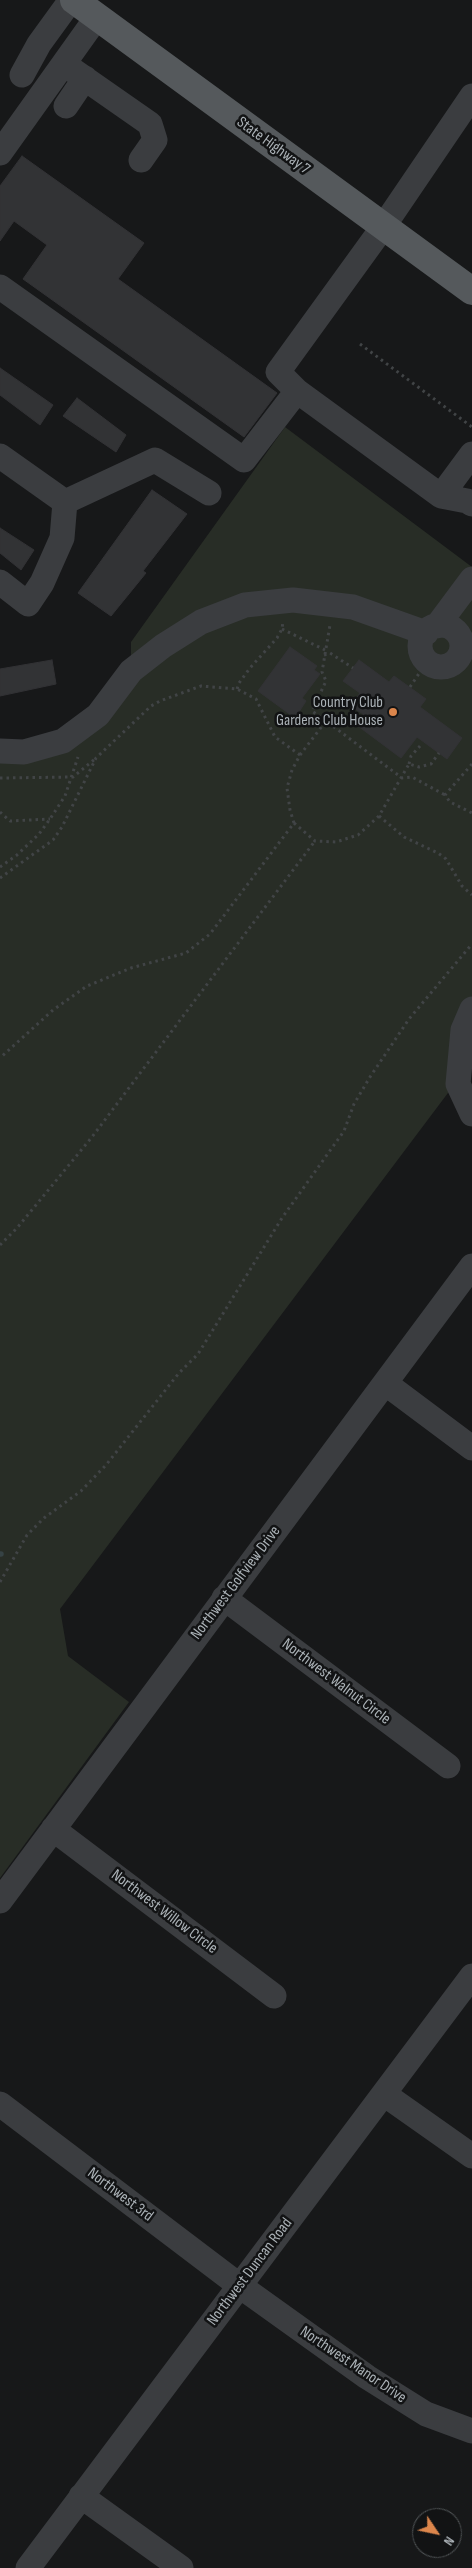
<!DOCTYPE html>
<style>
body{margin:0}
#map{position:relative;width:472px;height:2568px;overflow:hidden;background:#171819;font-family:"Sofia Sans Condensed",sans-serif}
canvas{display:block}
.north{position:absolute;left:412px;top:2508px;width:50px;height:50px;box-sizing:border-box;background:#121314;border:1px solid #4f5355;border-radius:50%;rotate:124deg;font-size:14px;font-weight:700;line-height:20px;text-align:center;color:#abb2b7}
.north::after{content:'';display:block;margin:auto;width:18px;height:22px;background:#dc864c;clip-path:polygon(50% 0,100% 100%,50% 72%,0 100%)}
</style>
<div id="map">
<canvas width="472" height="2568"></canvas>
<div class="north">N</div>
</div>
<script>
const ctx = document.querySelector('canvas').getContext('2d');
ctx.lineJoin = 'round';
function fill(path, color) {
  ctx.fillStyle = color;
  ctx.fill(path, 'evenodd');
}
function shape(rows) {
  const path = new Path2D();
  for (const r of rows) {
    if (r.length === 3) {
      path.moveTo(r[0] + r[2], r[1]);
      path.arc(r[0], r[1], r[2], 0, 2 * Math.PI);
      continue;
    }
    path.moveTo(r[0], r[1]);
    for (let i = 2; i < r.length; i += 2) path.lineTo(r[i], r[i + 1]);
  }
  return path;
}
function stroke(path, color, width, dash) {
  ctx.strokeStyle = color;
  ctx.lineWidth = width;
  ctx.lineCap = dash ? 'butt' : 'round';
  ctx.setLineDash(dash || []);
  ctx.stroke(path);
}
function label(font, color, halo, rows, align = 'center') {
  ctx.font = font + ' "Sofia Sans Condensed",sans-serif';
  ctx.lineWidth = 5;
  ctx.setLineDash([]);
  ctx.textBaseline = 'middle';
  ctx.strokeStyle = halo;
  ctx.fillStyle = color;
  for (const [text, x, y, turn = 0] of rows) {
    ctx.save();
    ctx.translate(x, y);
    ctx.rotate((+turn || 0) * Math.PI / 180);
    ctx.textAlign = isNaN(turn) ? turn : align;
    if (halo) ctx.strokeText(text, 0, 0);
    ctx.fillText(text, 0, 0);
    ctx.restore();
  }
}
fill(shape([
 [285,427,472,567,472,1061,60,1609,68,1656,129,1702,0,1878,0,751,63,741,131,671,131,642]
]), '#282d26');
stroke(shape([
 [0,1554,1,1554]
]), '#364244', 5.5);
const building = shape([
 [22,156,144,243,118,279,277,393,244,437,23,279,47,245,14,221,0,241,0,186,22,156],
 [0,368,53,405,40,425,0,395,0,368],
 [77,398,126,435,116,452,63,416,77,398],
 [152,490,187,514,143,571,146,573,111,616,78,593,152,490],
 [0,528,34,550,21,570,0,553,0,528],
 [290,647,317,666,314,670,320,674,302,698,306,701,295,718,258,691,290,647],
 [52,660,56,684,0,696,0,669,52,660],
 [359,660,389,682,394,676,426,699,420,707,462,738,447,759,417,737,401,758,358,726,366,716,351,706,360,693,343,681,359,660]
]);
fill(building, '#323335');
stroke(building, '#323235', 1);
stroke(shape([
 [360,344,472,427],
 [282,629,325,650],
 [324,655,330,653,353,668],
 [410,687,420,672],
 [237,689,239,683,250,668,277,638,282,629,283,621],
 [326,721,312,711,326,681,322,672,330,625],
 [300,755,326,721,402,778,412,777,445,795],
 [409,764,411,756,420,746],
 [472,764,445,795,450,802,472,813],
 [0,778,73,777,95,759],
 [0,812,10,821,50,819],
 [379,816,404,837,438,853,446,859,462,886,472,895],
 [294,823,315,841,336,842,358,835,379,816,409,764,419,767,431,764,439,753],
 [0,867,17,855,39,834,50,819,65,796,78,757],
 [0,878,53,840,62,827,96,758,151,706,160,701,201,686,237,689,256,699,275,737,300,755,292,770,287,788,290,810,294,823,210,934,186,953,131,968,87,986,53,1010,0,1058],
 [0,1245,17,1228,92,1137,315,841],
 [0,1582,27,1535,44,1518,81,1491,106,1465,179,1373,198,1354,282,1218,344,1131,354,1104,370,1077,409,1019,472,944]
]), '#414446', 3, [2.5, 4]);
stroke(shape([
 [64,64,150,124,155,140,141,160],
 [22,75,39,44,71,0],
 [472,96,383,227,278,372,297,391,441,496,467,501,472,504],
 [66,106,85,78],
 [0,153,97,17],
 [0,287,244,460,297,391],
 [0,456,65,502],
 [441,496,472,454],
 [65,502,155,460,209,493],
 [0,582,28,604,42,583,62,538,65,502],
 [441,646,21],
 [437,626,472,579],
 [0,751,24,752,63,741,98,715,131,671,163,646,201,622,245,605,293,600,353,607,426,633],
 [472,1009,463,1030,458,1084,472,1114],
 [385,1383,472,1448],
 [224,1598,448,1766],
 [53,1829,274,1996],
 [0,1901,472,1266],
 [384,2094,472,2156],
 [0,2104,240,2286,367,2377,426,2414,472,2431],
 [81,2496,181,2568],
 [28,2568,472,1976]
]), '#3b3d40', 25);
stroke(shape([
 [74,0,472,291]
]), '#55595c', 28);
for (const [x, y, r, color] of [
 [393,712,5,"#dc864c"]
]) {
  const dot = new Path2D();
  dot.arc(x, y, r, 0, 2 * Math.PI);
  ctx.fillStyle = color;
  ctx.fill(dot);
  stroke(dot, '#121314', 2);
}
label('16px', '#abb2b7', '#121314', [
 ["State Highway 7",273,146,36],
 ["Northwest Golfview Drive",236,1583,-53],
 ["Northwest Walnut Circle",336,1682,37],
 ["Northwest Willow Circle",164,1912,37],
 ["Northwest 3rd",120,2195,37],
 ["Northwest Duncan Road",250,2272,-53],
 ["Northwest Manor Drive",353,2365,34]
]);
label('16px', '#abb2b7', '#121314', [
 ["Country Club",383,703],
 ["Gardens Club House",383,721]
], 'right');
</script>
